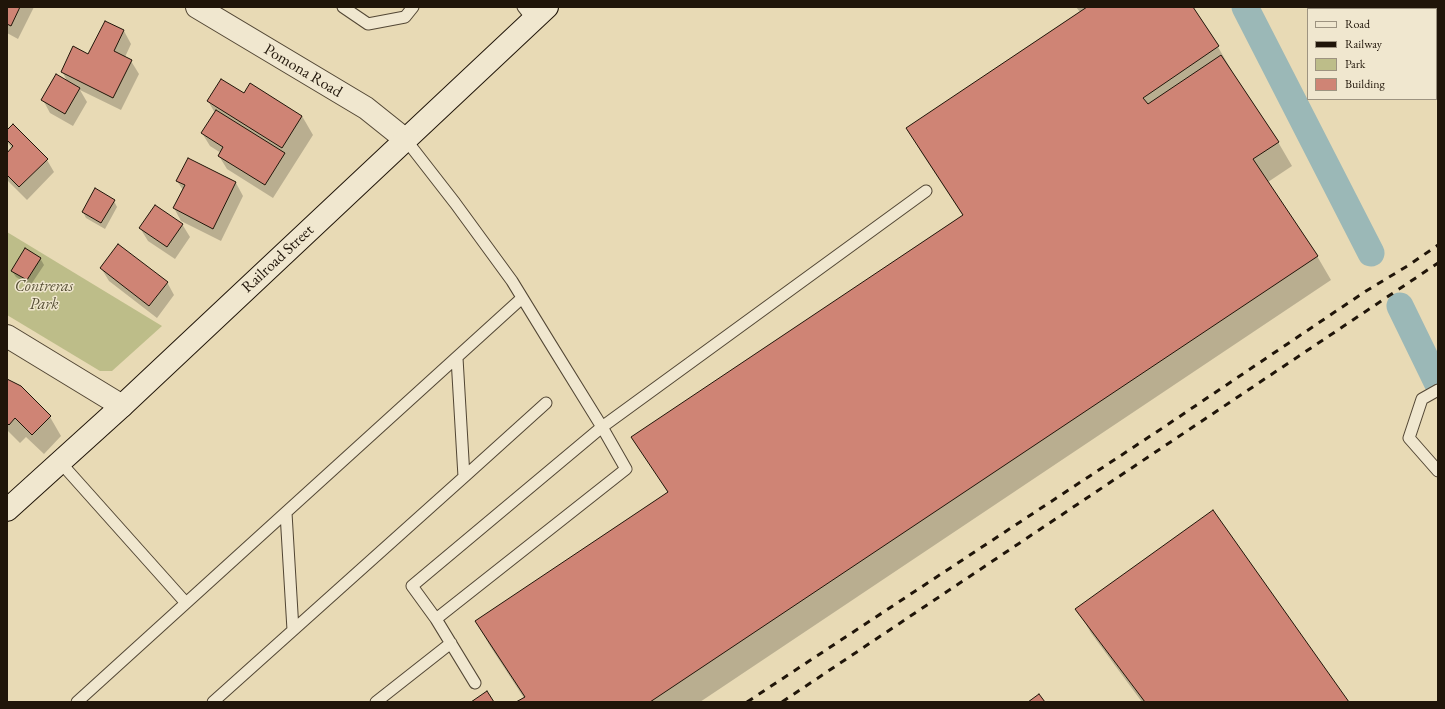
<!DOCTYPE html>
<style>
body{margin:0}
#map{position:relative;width:1445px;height:709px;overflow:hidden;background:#e8dab5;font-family:"EB Garamond",serif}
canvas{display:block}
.frame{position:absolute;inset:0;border:8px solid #201509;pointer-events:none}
.legend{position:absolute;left:1307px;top:8px;width:130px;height:92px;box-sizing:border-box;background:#f0e7cf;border:1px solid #9d9380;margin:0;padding:5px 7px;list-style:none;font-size:12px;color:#201509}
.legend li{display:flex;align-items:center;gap:8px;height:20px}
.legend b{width:20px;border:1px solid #9d9380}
</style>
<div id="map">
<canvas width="1445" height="709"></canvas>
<div class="frame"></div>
<ul class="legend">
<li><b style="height:5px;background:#f0e7cf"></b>Road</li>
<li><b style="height:5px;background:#201509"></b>Railway</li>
<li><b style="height:11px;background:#bdbd89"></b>Park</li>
<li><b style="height:11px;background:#cf8475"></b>Building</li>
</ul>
</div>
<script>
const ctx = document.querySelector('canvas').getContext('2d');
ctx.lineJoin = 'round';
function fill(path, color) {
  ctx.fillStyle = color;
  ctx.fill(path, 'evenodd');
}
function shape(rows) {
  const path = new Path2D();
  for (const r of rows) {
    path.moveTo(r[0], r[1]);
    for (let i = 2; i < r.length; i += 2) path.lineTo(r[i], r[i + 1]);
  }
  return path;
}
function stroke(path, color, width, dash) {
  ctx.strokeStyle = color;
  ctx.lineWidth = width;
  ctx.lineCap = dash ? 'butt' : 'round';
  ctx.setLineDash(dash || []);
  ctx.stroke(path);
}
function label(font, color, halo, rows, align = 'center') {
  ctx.font = font + ' "EB Garamond",serif';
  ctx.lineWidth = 3;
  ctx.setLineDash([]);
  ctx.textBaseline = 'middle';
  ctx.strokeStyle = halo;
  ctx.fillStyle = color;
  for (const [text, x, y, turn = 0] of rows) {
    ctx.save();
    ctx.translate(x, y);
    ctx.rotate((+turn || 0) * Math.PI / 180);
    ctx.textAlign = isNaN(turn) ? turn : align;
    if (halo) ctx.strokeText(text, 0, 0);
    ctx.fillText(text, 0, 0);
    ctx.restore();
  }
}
fill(shape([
 [7,232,162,326,112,371,100,371,7,315]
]), '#bdbd89');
fill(shape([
 [7,7,34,7,18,39,7,33],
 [1076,7,1192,7,1218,47,1232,71,1231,72,1278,142,1292,166,1268,182,1317,256,1331,280,700,702,518,702,524,698,490,646,476,622,668,493,633,437,963,216,921,152,907,128,1080,12],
 [1389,7,1438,7,1438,25,1436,27,1436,9,1391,9],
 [106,22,124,31,131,44,125,57,131,61,139,74,121,110,80,90,87,102,73,126,50,113,43,100,68,83,62,71,89,55],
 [244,94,302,116,313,135,273,198,227,169,219,156,221,153,210,146,202,133,215,113,208,101],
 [7,132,47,160,54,172,27,200,7,180,7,154,12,149,7,141],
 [188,159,236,183,243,196,221,241,181,221,174,208,183,190,177,181],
 [114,201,117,207,105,229,86,218,83,212],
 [182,224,190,237,175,259,148,241,140,228],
 [40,258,44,265,30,286,16,277,12,271],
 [101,268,167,282,174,295,157,318,109,281],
 [7,380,21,387,50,417,61,436,44,454,26,437,20,443,7,430],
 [1077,609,1348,702,1142,702,1091,633]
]), '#0003');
stroke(shape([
 [1245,7,1371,253],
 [1400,306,1437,382]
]), '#9bb8b7', 27);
const building = shape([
 [7,7,20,7,11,26,7,24,7,7],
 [1087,7,1193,7,1219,46,1143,98,1148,104,1221,55,1279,142,1253,159,1318,256,650,702,516,702,525,697,475,621,668,492,631,437,963,215,906,128,1087,7],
 [1395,7,1426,7,1424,9,1397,9,1395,7],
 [105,21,124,30,114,51,132,60,113,98,61,72,73,46,88,54,105,21],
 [56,74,80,88,65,114,41,100,56,74],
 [221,79,244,93,250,83,302,116,282,148,207,101,221,79],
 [216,110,285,153,265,185,218,156,223,147,201,133,216,110],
 [13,124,48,159,19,187,7,175,7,153,13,146,7,140,7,130,13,124],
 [188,158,236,182,213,229,173,208,185,185,176,181,188,158],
 [95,188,115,200,101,223,82,212,95,188],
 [155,205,183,224,167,247,139,228,155,205],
 [118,244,168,282,149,306,100,268,118,244],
 [25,248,41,258,27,280,11,271,25,248],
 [7,379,21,386,51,416,32,435,15,418,9,425,7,423,7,379],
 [1213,510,1349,702,1145,702,1075,609,1213,510],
 [487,691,494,702,471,702,487,691],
 [1039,694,1045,702,1028,702,1039,694]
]);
fill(building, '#cf8475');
stroke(building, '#201509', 1);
const service = shape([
 [343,7,368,24,405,17,413,7],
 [523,7,533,20],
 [406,140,455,203,512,281,550,343,602,427,626,469,436,619,412,586,602,427,926,191],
 [1438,390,1422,399,1409,438,1438,471],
 [60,462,186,603],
 [464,477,546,403],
 [286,513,293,630],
 [436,619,475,683],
 [77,702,522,298],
 [213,702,464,477,457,358],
 [376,702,451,643]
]);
const tertiary = shape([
 [197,7,366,108,406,140],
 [7,336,122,406]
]);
const secondary = shape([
 [7,510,122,406,547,7]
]);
stroke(service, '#524634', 13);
stroke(tertiary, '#524634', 24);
stroke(secondary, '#201509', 24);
stroke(service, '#f0e7cf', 11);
stroke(tertiary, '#f0e7cf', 22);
stroke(secondary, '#f0e7cf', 22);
stroke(shape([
 [747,702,1158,431,1366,291,1409,265,1438,245],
 [782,702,1438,263]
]), '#201509', 3, [7, 7]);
label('16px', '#201509', '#f0e7cf', [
 ["Pomona Road",303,71,31],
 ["Railroad Street",278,259,-43]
]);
label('italic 16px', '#575036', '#f0e7cf', [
 ["Contreras",44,287],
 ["Park",44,305]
]);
</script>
